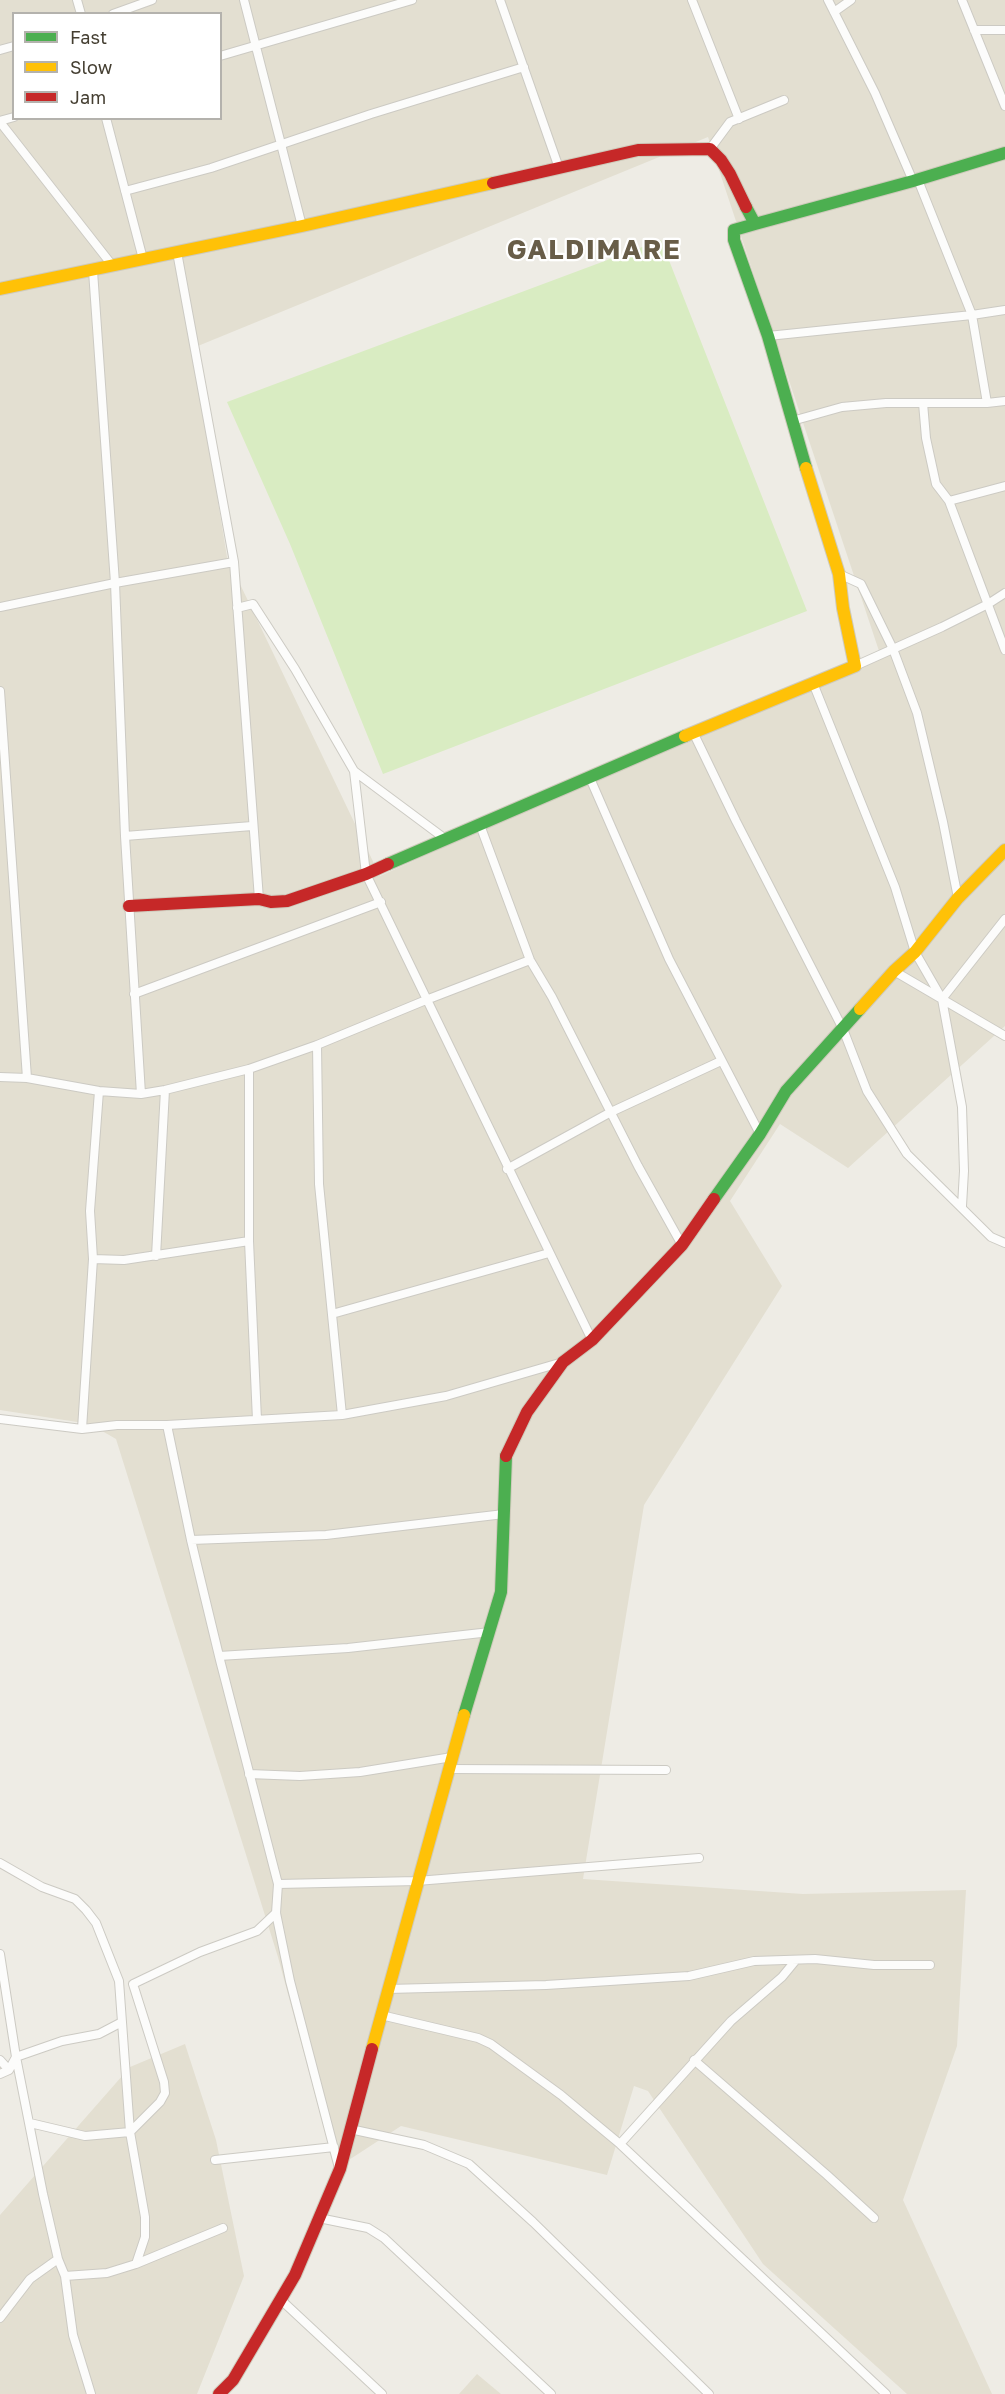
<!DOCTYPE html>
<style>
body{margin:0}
#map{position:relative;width:1005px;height:2394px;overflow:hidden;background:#eeece5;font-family:"Golos Text",sans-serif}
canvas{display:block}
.legend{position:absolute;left:12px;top:12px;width:210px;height:108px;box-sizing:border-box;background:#fff;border:2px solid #b4b2ad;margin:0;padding:8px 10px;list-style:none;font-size:18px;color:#443e31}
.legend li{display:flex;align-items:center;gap:12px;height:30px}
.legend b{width:30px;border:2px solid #b4b2ad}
</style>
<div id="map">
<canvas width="1005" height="2394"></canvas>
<ul class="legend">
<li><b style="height:8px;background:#4caf50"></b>Fast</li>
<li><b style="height:8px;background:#ffc107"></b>Slow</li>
<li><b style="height:8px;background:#c62828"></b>Jam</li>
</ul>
</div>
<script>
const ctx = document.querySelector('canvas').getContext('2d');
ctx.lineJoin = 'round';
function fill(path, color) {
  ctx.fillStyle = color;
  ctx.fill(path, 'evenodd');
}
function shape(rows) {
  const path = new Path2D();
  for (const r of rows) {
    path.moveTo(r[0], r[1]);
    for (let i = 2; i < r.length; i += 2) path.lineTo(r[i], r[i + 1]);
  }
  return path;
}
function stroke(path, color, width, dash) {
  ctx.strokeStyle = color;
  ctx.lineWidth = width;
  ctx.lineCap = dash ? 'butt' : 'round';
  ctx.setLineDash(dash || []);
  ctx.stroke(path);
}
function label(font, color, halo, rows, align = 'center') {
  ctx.font = font + ' "Golos Text",sans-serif';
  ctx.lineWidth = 4.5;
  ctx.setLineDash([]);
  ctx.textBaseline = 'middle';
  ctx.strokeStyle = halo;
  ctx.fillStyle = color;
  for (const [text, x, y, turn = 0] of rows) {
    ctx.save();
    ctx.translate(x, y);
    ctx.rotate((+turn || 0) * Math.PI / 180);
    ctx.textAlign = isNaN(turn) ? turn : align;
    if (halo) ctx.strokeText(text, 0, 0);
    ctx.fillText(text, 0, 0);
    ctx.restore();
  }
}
fill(shape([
 [0,0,1005,0,1005,1026,848,1168,780,1124,730,1201,782,1286,644,1505,583,1879,803,1894,966,1890,957,2046,903,2200,992,2394,907,2394,763,2264,648,2091,634,2086,607,2175,401,2126,335,2169,278,1957,116,1439,90,1424,0,1410],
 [14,14,220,14,220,118,14,118],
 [708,137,879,651,380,876,227,557,193,348],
 [185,2044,216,2140,244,2276,197,2394,0,2394,0,2215,130,2067],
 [477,2374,501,2394,459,2394]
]), '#e3dfd1');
fill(shape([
 [661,240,807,611,383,774,290,544,227,402]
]), '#d9ecc2');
const street = shape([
 [77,0,81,14],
 [244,0,302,226],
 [500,0,559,168],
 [692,0,739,119],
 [828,0,875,93,913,181],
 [962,0,1005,106],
 [834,12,851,0],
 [113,14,152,0],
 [974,30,1005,30],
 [0,50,14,46],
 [220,56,412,0],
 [106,118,143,259],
 [0,121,14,117],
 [0,122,112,265],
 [710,149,730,122,784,100],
 [918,180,972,315,987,403],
 [125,191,211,168,371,114,524,67],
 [177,252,234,562,259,899],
 [93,271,115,583,125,836,141,1094],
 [768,336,972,315,1005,310],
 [923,403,926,438,936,484,949,501,1005,650],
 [792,421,842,407,886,403,987,403,1005,401],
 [949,501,1005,486],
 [839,574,861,584,893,649,917,713,943,822,958,898],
 [0,607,115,583,234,562],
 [237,608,253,604,295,669,354,771,366,874,592,1340],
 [855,666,942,627,988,604,1005,593],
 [813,683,895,887,915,952,942,999,962,1107,964,1171,962,1206],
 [0,691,27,1078],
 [693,732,736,821,843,1029,867,1091,907,1154,991,1237,1005,1243],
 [354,771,444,838],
 [589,776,669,959,760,1134],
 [480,825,530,960,552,997,638,1166,682,1245],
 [125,836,252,826],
 [894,971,1005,1036],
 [134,994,381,902],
 [942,999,1005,919],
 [317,1045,319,1184,342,1415],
 [249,1069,249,1241,257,1420],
 [0,1077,27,1078,99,1091,141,1094,165,1090,249,1069,317,1045,426,1000,530,960],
 [507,1169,611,1112,721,1061],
 [156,1256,165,1090],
 [93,1259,124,1260,249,1241],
 [332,1314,549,1253],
 [0,1419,82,1429,117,1425,167,1425,342,1415,446,1396,563,1362],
 [167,1425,191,1540,220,1660,278,1884,276,1913,290,1981,339,2168],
 [82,1429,93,1259,90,1211,99,1091],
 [191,1540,326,1535,504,1514],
 [219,1656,348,1648,490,1632],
 [448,1769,666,1770],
 [249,1774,300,1776,360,1772,452,1757],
 [0,1863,42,1887,75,1899,86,1910,96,1923,119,1981,130,2132,85,2136,30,2123],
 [278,1884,417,1881,699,1858],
 [0,1954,16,2057,43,2194,58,2259,65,2276,73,2335,91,2394],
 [388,1989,546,1985,689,1976,754,1961,815,1959,874,1965,930,1965],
 [381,2015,478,2038,491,2044,561,2095,620,2144,886,2394],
 [0,2060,9,2070],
 [694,2060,827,2175,874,2218],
 [0,2074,9,2070,16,2057,62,2041,99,2034,120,2023],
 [350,2129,424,2145,469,2164,533,2222,709,2394],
 [620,2144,731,2021,782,1977,796,1960],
 [215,2160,334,2147],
 [319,2218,368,2228,384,2238,551,2394],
 [136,2264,223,2228],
 [65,2276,107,2273,136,2264,145,2237,145,2217,130,2132,160,2102,165,2093,164,2082,133,1984,200,1952,257,1931,276,1913],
 [280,2299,382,2394],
 [0,2318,30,2279,58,2259]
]);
const fast = shape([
 [746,207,755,224,913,181,1005,153],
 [755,224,734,230,734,240,768,336,806,468],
 [388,864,685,736],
 [714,1199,760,1134,786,1091,860,1009],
 [464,1715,501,1592,506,1456]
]);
const slow = shape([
 [0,289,302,226,493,183],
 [685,736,855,666,843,608,839,574,806,468],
 [860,1009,894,971,915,952,958,898,1005,850],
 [372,2049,464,1715]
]);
const jam = shape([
 [493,183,638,150,710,149,721,160,730,174,746,207],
 [129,906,259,899,271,902,287,901,366,874,388,864],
 [506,1456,527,1412,563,1362,592,1340,682,1245,714,1199],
 [219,2394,233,2380,295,2275,340,2169,372,2049]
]);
stroke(street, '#cccac3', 10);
stroke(fast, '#cecabb', 14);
stroke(slow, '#cecabb', 14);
stroke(jam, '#cecabb', 14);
stroke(street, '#fcfcfb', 8);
stroke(fast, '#4caf50', 12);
stroke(slow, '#ffc107', 12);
stroke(jam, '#c62828', 12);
ctx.letterSpacing = '1.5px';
label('bold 27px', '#685d48', '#fff', [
 ["GALDIMARE",594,250]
]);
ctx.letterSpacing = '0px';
</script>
